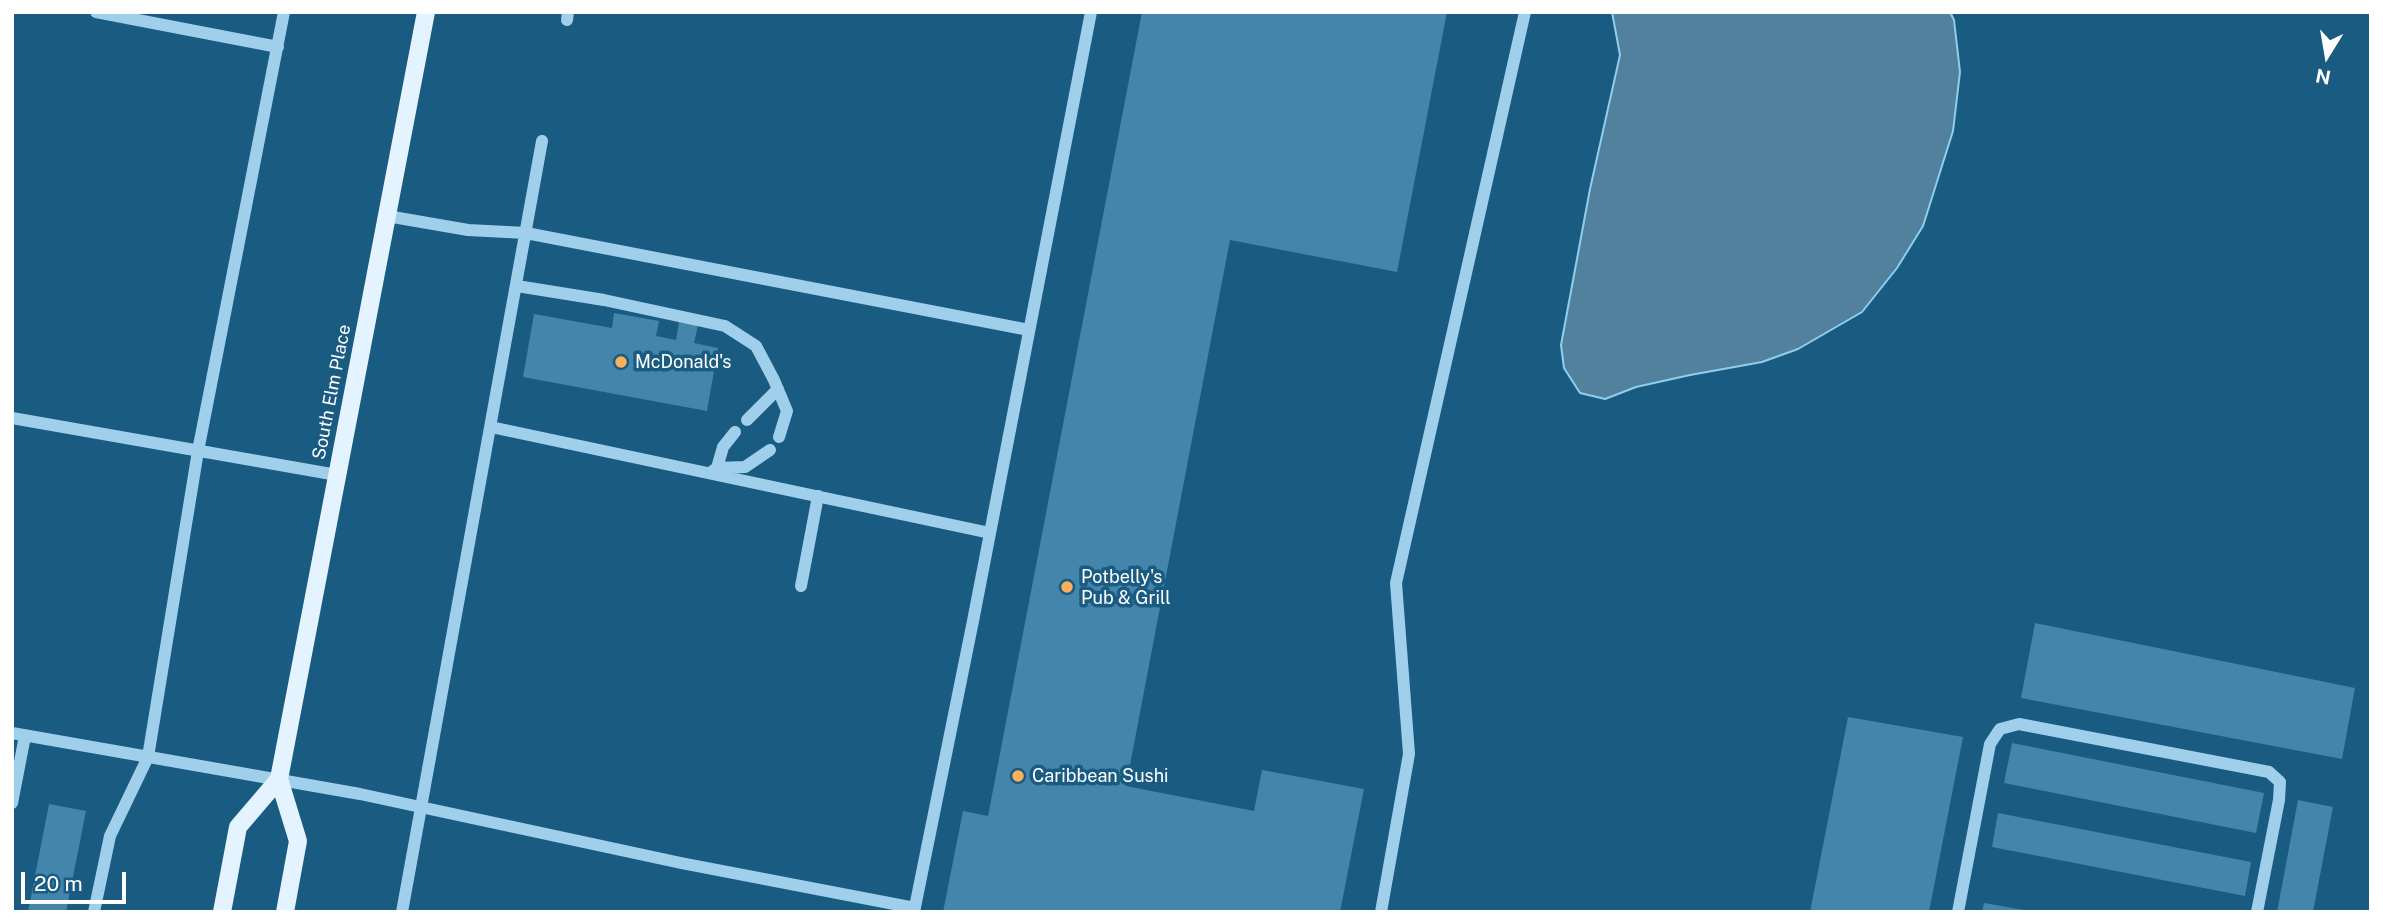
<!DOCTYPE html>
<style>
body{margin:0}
#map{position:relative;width:2383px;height:924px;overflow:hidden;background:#1a5b82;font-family:"Public Sans",sans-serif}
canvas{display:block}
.frame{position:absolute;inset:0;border:14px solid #fff;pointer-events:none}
.north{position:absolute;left:2292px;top:21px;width:70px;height:70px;-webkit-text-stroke:5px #1a5b82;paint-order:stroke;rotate:191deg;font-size:19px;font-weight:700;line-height:28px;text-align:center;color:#fff}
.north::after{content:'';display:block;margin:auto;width:24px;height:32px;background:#fff;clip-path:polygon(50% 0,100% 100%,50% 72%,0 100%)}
.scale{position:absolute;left:21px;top:872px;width:105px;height:32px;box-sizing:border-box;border:4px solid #fff;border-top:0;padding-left:9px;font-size:21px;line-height:24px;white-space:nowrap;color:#fff;-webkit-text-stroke:5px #1a5b82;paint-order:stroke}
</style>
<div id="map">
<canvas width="2383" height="924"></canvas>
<div class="frame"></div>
<div class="north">N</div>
<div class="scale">20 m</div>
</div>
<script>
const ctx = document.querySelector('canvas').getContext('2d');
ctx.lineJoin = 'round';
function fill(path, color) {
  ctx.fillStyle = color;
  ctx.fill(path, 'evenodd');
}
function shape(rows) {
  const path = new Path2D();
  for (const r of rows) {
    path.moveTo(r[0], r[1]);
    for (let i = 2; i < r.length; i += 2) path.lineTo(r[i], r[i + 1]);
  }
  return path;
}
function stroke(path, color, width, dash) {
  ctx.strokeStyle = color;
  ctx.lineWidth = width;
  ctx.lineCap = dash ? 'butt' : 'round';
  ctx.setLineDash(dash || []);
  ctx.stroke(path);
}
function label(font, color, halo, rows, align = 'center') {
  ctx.font = font + ' "Public Sans",sans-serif';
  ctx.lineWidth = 7;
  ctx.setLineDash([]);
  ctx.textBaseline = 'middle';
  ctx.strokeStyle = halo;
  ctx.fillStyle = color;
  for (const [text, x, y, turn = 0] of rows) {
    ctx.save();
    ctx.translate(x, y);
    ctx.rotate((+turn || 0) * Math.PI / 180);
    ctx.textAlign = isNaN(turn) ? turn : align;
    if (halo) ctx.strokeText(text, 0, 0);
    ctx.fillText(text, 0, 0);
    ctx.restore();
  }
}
const water = shape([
 [1612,12,1950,12,1954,20,1960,72,1953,131,1923,226,1897,268,1862,312,1798,349,1762,362,1690,375,1636,387,1605,399,1580,393,1564,368,1561,345,1590,189,1620,55,1612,12]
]);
fill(water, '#51819c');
stroke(water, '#91cded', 2);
fill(shape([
 [1142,12,1447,12,1397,272,1230,240,1126,786,1254,811,1262,770,1364,789,1340,912,943,912,963,811,988,816],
 [614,313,659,321,656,336,676,340,679,322,698,325,694,343,718,348,707,411,523,377,534,314,612,328],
 [2035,623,2355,688,2342,759,2021,698],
 [1848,717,1963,737,1929,912,1810,912],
 [2012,743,2264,793,2256,833,2004,783],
 [2298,800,2333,807,2313,912,2277,912],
 [49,804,86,811,66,912,28,912],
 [1998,813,2251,862,2245,896,1992,847],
 [1984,903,2024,910,2024,912,1982,912]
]), '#4385ab');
stroke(shape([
 [96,12,278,47],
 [567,20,568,12],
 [387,216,468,230,526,233,1029,330],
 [517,286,604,300,725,326,756,346,774,380,787,411,779,437],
 [12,418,337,475],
 [747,420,778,389],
 [491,427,990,533],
 [717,468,723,447,735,432],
 [710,473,717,468,745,467,770,450],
 [801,586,818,496],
 [12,733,360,794,681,863,915,908],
 [12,803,25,736],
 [94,912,110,836,148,757,198,451,284,12],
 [402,912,542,141],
 [914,912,973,621,1091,12],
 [1381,912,1409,754,1396,583,1525,12],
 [1958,912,1990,744,2000,729,2019,724,2269,772,2280,782,2279,800,2257,912]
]), '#9fcfeb', 12);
stroke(shape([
 [222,912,238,827,279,779],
 [285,912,298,841,279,779,426,12]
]), '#e3f3ff', 18);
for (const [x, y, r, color] of [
 [621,362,7,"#fdb05b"],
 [1067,587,7,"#fdb05b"],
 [1018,776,7,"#fdb05b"]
]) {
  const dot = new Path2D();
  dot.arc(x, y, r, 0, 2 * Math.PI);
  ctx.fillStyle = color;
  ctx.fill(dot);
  stroke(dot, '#1a5b82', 2.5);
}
label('18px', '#fff', '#1a5b82', [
 ["McDonald's",635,362],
 ["Potbelly's",1081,577],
 ["Pub & Grill",1081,598],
 ["Caribbean Sushi",1032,776]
], 'left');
label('18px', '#fff', '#1a5b82', [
 ["South Elm Place",332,392,-79]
]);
</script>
